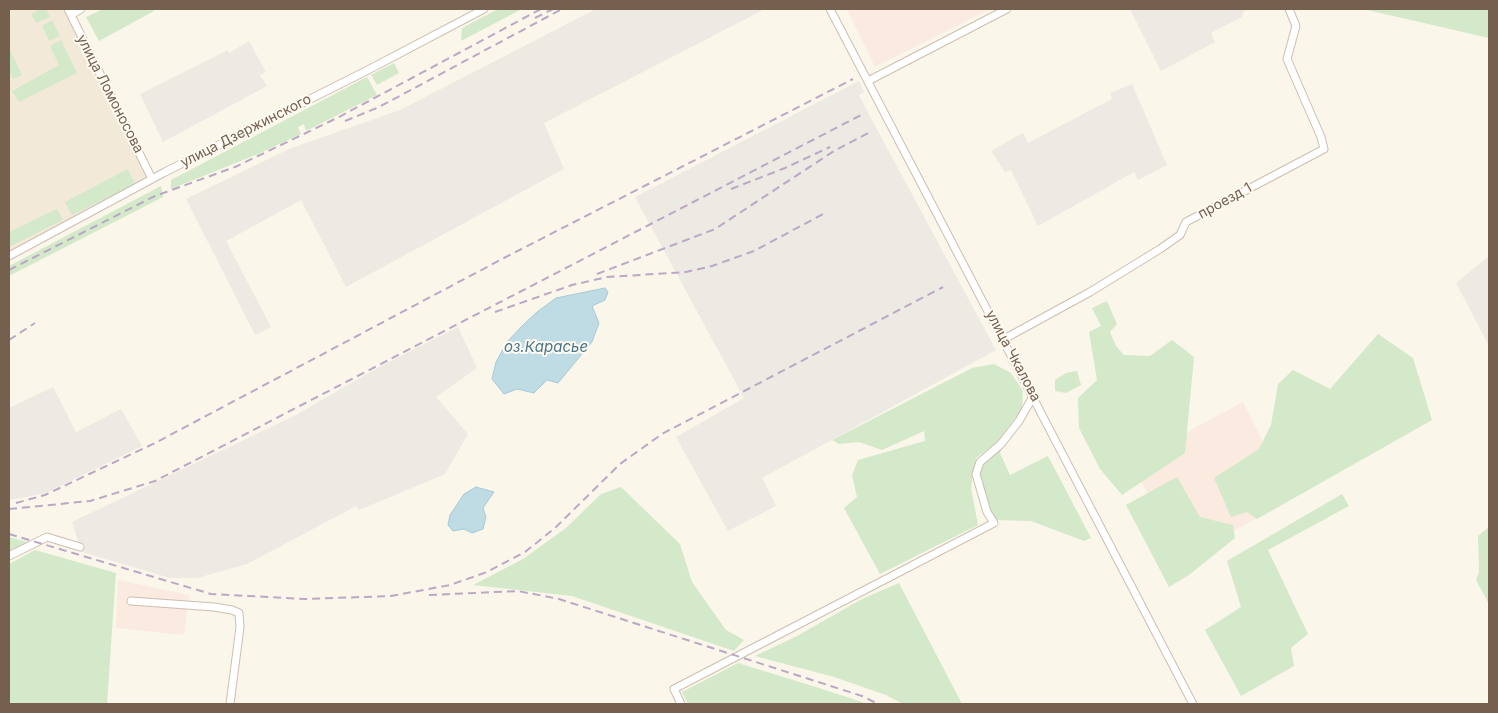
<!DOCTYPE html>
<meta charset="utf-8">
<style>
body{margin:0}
#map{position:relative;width:1498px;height:713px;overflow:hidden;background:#fbf6ea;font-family:Inter,sans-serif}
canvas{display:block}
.frame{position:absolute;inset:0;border:10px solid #75604e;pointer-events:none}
</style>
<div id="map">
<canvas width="1498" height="713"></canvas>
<div class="frame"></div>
</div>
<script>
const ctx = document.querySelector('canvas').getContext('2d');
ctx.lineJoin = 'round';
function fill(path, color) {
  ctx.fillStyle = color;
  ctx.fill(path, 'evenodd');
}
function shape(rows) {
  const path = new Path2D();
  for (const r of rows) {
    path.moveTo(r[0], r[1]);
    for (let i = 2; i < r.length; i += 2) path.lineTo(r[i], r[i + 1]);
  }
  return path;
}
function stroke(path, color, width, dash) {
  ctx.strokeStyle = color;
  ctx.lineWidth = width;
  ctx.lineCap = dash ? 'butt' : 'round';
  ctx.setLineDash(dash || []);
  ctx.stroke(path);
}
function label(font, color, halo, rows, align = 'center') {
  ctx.font = font + ' Inter,sans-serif';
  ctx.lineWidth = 4;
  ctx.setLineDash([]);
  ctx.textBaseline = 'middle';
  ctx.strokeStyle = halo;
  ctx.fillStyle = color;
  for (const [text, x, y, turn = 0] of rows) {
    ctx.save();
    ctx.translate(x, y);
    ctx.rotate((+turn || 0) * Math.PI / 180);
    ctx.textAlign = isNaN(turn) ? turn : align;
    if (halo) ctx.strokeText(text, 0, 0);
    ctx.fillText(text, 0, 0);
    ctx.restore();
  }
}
fill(shape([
 [9,9,65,9,153,177,9,251]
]), '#f3e9d9');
fill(shape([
 [847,9,990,9,875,67],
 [1243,402,1291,499,1183,559,1131,462],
 [118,580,189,595,184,635,116,628]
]), '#fbeadf');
fill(shape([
 [596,9,765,9,544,123,564,169,346,287,301,200,226,241,271,327,255,335,186,199,289,149,400,110],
 [1130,9,1248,9,1243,12,1242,17,1211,33,1215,42,1161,71],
 [249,41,266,72,260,75,267,86,163,142,140,94,228,50,229,53],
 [859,81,864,92,859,95,873,122,996,350,762,478,776,506,728,531,676,437,744,398,635,197],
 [1132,84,1167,165,1138,180,1134,172,1038,226,1011,170,1005,172,991,151,1023,133,1028,143,1112,99,1110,93],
 [1489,256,1489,344,1488,344,1456,283],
 [458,327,477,368,436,397,468,434,445,474,359,510,356,506,247,564,197,578,170,578,79,551,80,547,72,522,296,415,379,367],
 [53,387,76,432,121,409,142,446,46,493,9,500,9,408]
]), '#ede9e3');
fill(shape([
 [41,9,46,9,50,17,36,23,31,14],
 [103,9,153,9,154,11,99,41,86,17],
 [498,9,522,9,461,41,462,28],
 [1363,9,1489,9,1489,38],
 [52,20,60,36,49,41,42,26],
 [61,40,77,73,19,102,12,91,59,65,50,46],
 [9,48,22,75,13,79,9,71],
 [394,63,399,73,377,85,371,75],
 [367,77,377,95,306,131,304,124,298,127,301,134,258,154,171,189,171,180],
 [128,169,135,184,72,215,65,202],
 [161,186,163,197,9,276,9,266],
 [57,209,63,220,9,247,9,232],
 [1107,301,1117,324,1110,332,1116,346,1124,355,1150,356,1172,340,1194,357,1185,453,1122,495,1100,469,1079,428,1078,398,1097,380,1089,332,1101,326,1092,308],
 [1378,334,1413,358,1432,420,1257,519,1247,512,1231,517,1214,478,1259,449,1271,425,1278,384,1293,370,1330,389],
 [994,364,1011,373,1023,391,1022,409,997,442,976,458,971,488,978,525,880,574,844,508,857,497,852,475,858,460,925,441,924,431,882,450,859,442,839,444,832,440,972,368],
 [1077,371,1081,385,1066,393,1055,391,1055,380,1066,373],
 [1003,445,1000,453,1010,475,1048,456,1091,538,1084,541,1031,521,994,520,979,475,982,463],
 [1177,477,1200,517,1233,525,1235,538,1189,575,1169,587,1126,505],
 [621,487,680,544,692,582,726,630,744,640,734,651,572,596,473,585,523,559,566,528,601,494],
 [1342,494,1349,506,1268,550,1308,634,1291,648,1294,666,1241,696,1205,630,1241,607,1227,561],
 [1489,527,1489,604,1476,580,1479,572,1478,536],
 [9,537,31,543,9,554],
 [35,550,116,573,107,704,9,704,9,564],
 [899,583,962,704,903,704,886,695,834,677,755,656,797,636,862,599],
 [738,663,816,687,868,704,688,704,682,692]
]), '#d3e9c9');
const water = shape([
 [605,288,608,292,605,300,592,306,599,323,592,342,558,383,547,380,534,393,517,389,504,394,492,379,496,362,507,342,523,325,537,312,556,298,605,288],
 [476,487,494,492,483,508,486,517,483,529,472,533,464,529,453,531,448,525,450,515,464,494,476,487]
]);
fill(water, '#bfdbe4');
stroke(water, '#a6cad6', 1);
const minor = shape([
 [68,9,152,179],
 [830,9,1193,704],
 [71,15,81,9],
 [868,81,1007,9],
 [9,256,165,172,366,71,484,9],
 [1004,339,1090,292,1160,249,1180,235,1186,222,1324,149,1321,137,1287,59,1296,26,1289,9],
 [9,556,47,537,80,547],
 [131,601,214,607,232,610,239,613,240,627,230,704],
 [681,704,674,689,994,523,987,512,976,474,980,462,1001,444,1019,421,1034,395]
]);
stroke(minor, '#cdbfb0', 9);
stroke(minor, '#fff', 7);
stroke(shape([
 [535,18,553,9],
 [345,121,379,107,562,9],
 [731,189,785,168,830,147],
 [9,270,155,196,235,167,337,118,541,9],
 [597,274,715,229,834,151,872,131],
 [495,312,572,285,607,277,686,272,712,266,754,251,827,212],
 [9,340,35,323],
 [16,503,45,495,155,443,504,258,853,79],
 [9,509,90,501,155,481,863,114],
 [9,534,211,594,305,599,391,596,450,585,487,572,525,552,555,528,620,464,662,434,943,287],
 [429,595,518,591,559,599,862,696,878,704]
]), '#bba8c6', 2, [8, 5]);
label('14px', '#75604e', '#fefaf1', [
 ["улица Ломоносова",110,94,63],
 ["улица Дзержинского",246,131,-27],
 ["проезд 1",1225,201,-29],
 ["улица Чкалова",1013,356,62]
]);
label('italic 15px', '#497687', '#fefaf1', [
 ["оз.Карасье",546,347]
]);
</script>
